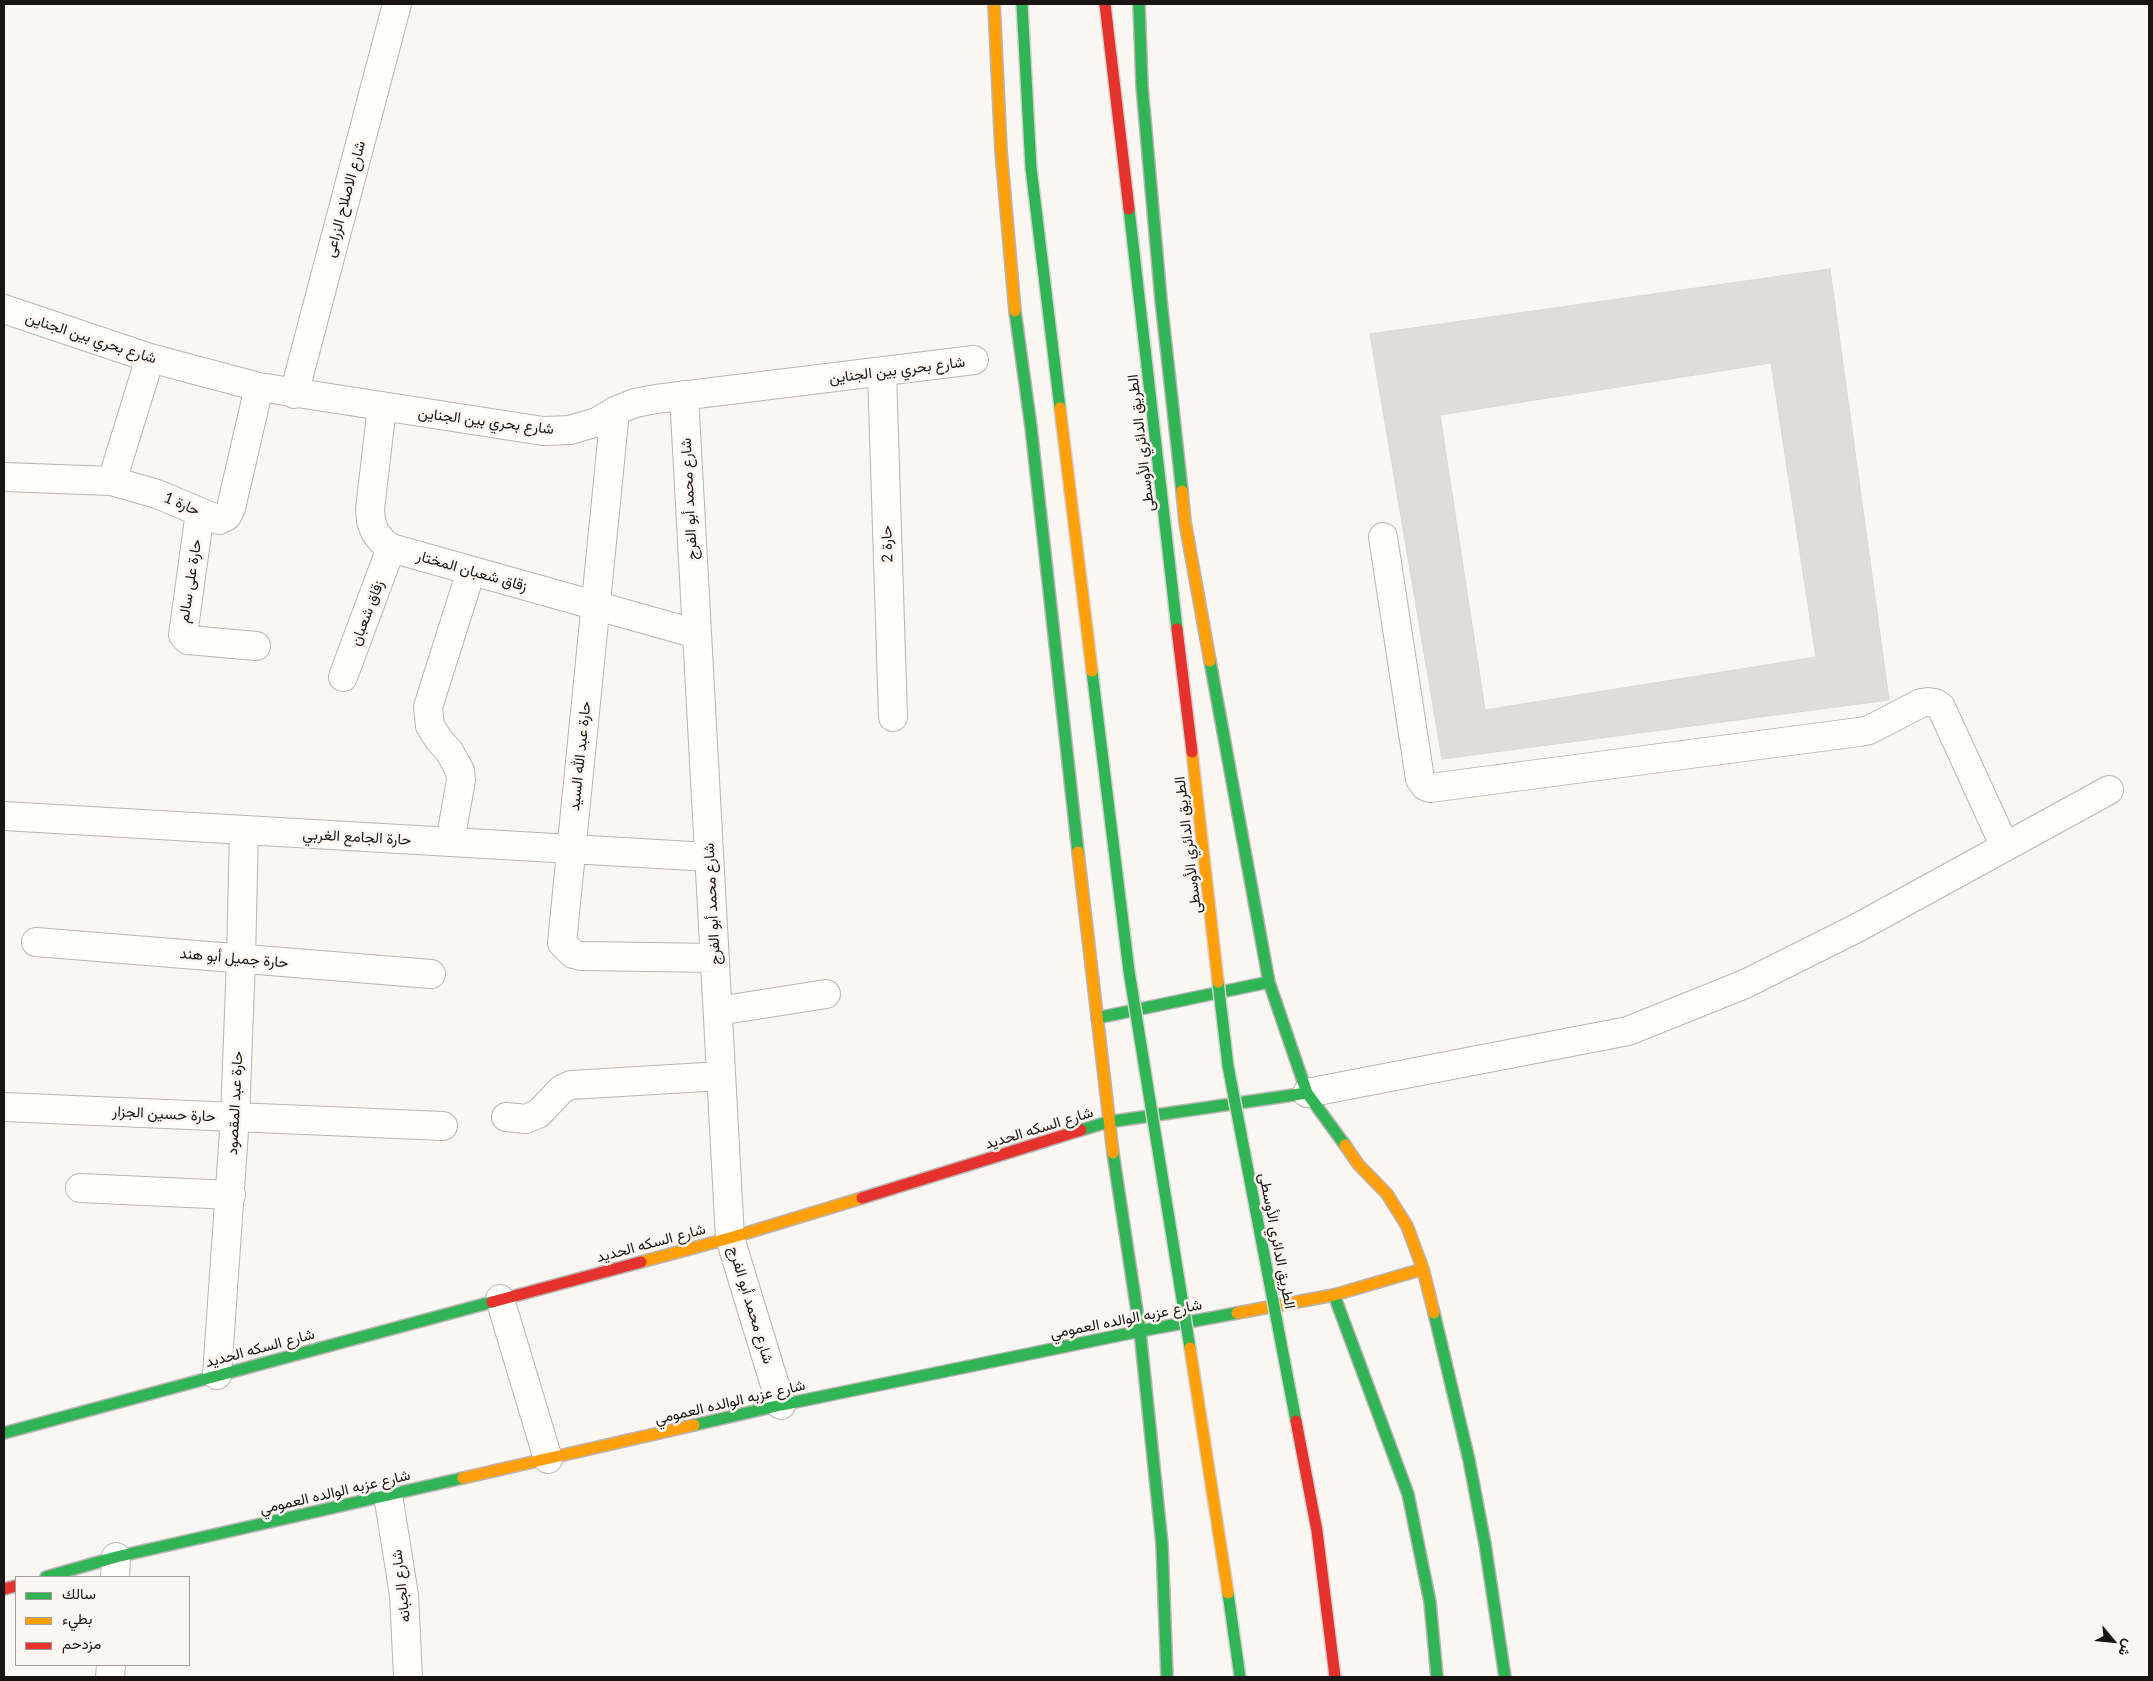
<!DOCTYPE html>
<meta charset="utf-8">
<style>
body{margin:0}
#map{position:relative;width:2153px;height:1681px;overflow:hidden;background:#faf6f2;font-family:Lato,Vazirmatn,sans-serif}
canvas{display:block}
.frame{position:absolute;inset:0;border:5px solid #1a1512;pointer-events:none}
.legend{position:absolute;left:15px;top:1576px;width:175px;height:90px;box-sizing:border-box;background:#fdf5ef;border:1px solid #a29b97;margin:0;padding:6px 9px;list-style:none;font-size:15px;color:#1a1512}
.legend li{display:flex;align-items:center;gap:10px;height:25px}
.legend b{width:25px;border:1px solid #a29b97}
.north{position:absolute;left:2088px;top:1616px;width:50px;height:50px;-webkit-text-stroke:4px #fdf5ef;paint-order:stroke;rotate:118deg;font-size:14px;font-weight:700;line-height:20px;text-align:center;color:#1a1512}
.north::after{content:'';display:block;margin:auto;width:18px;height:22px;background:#1a1512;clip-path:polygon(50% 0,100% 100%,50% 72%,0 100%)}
</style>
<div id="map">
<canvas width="2153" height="1681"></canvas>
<div class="frame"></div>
<ul class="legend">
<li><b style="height:6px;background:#30b455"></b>سالك</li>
<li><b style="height:6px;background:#ff9f0a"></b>بطيء</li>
<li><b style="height:6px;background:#e5322d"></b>مزدحم</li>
</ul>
<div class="north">ش</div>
</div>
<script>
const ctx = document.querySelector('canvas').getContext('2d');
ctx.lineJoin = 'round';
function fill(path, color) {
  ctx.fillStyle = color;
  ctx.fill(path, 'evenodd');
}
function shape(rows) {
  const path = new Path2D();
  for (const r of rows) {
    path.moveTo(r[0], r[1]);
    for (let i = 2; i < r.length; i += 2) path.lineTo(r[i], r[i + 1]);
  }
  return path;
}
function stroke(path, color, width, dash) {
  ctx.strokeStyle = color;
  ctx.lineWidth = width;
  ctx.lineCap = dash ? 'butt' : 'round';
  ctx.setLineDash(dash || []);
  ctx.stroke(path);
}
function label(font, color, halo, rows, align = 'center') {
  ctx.font = font + ' Lato,Vazirmatn,sans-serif';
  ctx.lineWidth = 5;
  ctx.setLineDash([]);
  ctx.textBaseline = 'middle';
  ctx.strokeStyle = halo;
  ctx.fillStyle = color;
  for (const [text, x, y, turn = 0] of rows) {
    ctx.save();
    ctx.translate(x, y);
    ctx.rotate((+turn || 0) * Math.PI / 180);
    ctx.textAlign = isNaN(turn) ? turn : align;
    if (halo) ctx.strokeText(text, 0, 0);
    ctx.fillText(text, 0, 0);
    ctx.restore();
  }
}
const building = shape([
 [1830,269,1889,700,1442,759,1370,334,1830,269],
 [1771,363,1816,657,1485,710,1440,415,1771,363]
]);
fill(building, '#e0dcd8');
stroke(building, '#dbd6d3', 1);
const street = shape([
 [4,309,150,358,259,387,543,431,570,430,597,422,615,411,635,403,656,399,974,360],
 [882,372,893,717],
 [294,394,397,4],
 [684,395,730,1238,781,1405],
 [382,407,370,509,371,521,375,532,382,541,391,548,697,634],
 [615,411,562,943,573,954,581,956,715,958],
 [4,477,112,481,157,494,219,520,227,516,231,508,259,387],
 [112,481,150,358],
 [200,512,183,635,188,640,256,646],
 [1383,537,1420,779,1425,786,1430,788,1859,732,1869,730,1921,703,1928,702,1935,703,1941,707,2005,847],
 [343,677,391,548],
 [4,816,709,857],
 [450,842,461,780,460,771,449,751,439,740,430,726,428,707,471,571],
 [36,942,431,974],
 [718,1011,826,994],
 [1307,1093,1628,1031,1745,984,1857,928,2109,790],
 [4,1107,443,1126],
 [506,1117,526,1119,538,1114,562,1089,571,1085,721,1076],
 [80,1188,231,1195],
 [500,1299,548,1459],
 [217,1375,235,1117,241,959,244,830],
 [388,1495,404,1595,408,1677],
 [115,1577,116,1557],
 [110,1677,111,1665]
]);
const fast = shape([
 [1139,4,1142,86,1161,300,1182,491],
 [1015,311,1031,427,1078,852],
 [1210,661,1269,982,1307,1093,1345,1145],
 [1097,1018,1269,982],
 [1081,1130,1108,1122,1307,1093],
 [1113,1153,1140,1331,1162,1544,1167,1677],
 [1334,1295,1408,1494,1430,1602,1437,1677],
 [1434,1313,1469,1460,1485,1544,1505,1677],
 [694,1425,781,1405,1140,1331,1237,1313],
 [4,1433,492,1302],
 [46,1577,116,1557,463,1478]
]);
const slow = shape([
 [994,4,1001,151,1015,311],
 [1182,491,1185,522,1210,661],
 [1078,852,1113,1153],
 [1345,1145,1358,1164,1387,1194,1407,1226,1423,1269,1434,1313],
 [641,1262,730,1238,862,1198],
 [1237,1313,1334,1295,1423,1269],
 [463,1478,694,1425]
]);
const jam = shape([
 [862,1198,1081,1130],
 [492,1302,641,1262],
 [4,1589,16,1586]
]);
stroke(street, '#b9b4b1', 30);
stroke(fast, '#b9b4b1', 14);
stroke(slow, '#b9b4b1', 14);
stroke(jam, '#b9b4b1', 14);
stroke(street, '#fefefd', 28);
stroke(fast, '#30b455', 11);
stroke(slow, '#ff9f0a', 11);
stroke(jam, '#e5322d', 11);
const fastBridge = shape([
 [1022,4,1031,168,1060,408],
 [1129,209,1177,629],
 [1092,671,1129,971,1190,1348],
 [1218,982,1228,1066,1296,1421],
 [1228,1593,1240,1677]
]);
const slowBridge = shape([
 [1060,408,1092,671],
 [1192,752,1218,982],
 [1190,1348,1228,1593]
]);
const jamBridge = shape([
 [1105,4,1129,209],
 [1177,629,1192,752],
 [1296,1421,1317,1531,1335,1677]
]);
stroke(fastBridge, '#d4d2cf', 14, []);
stroke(slowBridge, '#d4d2cf', 14, []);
stroke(jamBridge, '#d4d2cf', 14, []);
stroke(fastBridge, '#30b455', 11);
stroke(slowBridge, '#ff9f0a', 11);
stroke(jamBridge, '#e5322d', 11);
label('15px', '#1a1512', '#fdf5ef', [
 ["شارع الاصلاح الزراعى",345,199,-75],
 ["شارع بحري بين الجناين",91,338,18],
 ["شارع بحري بين الجناين",897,370,-7],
 ["شارع بحري بين الجناين",486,421,7],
 ["الطريق الدائري الأوسطى",1141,443,-97],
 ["شارع محمد أبو الفرج",689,499,-93],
 ["حارة 1",182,504,23],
 ["حارة 2",887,544,-92],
 ["زقاق شعبان المختار",472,571,16],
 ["حارة على سالم",190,581,-81],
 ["زقاق شعبان",367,613,-69],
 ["حارة عبد الله السيد",580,756,-84],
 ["حارة الجامع الغربي",357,837,3],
 ["الطريق الدائري الأوسطى",1188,845,-97],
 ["شارع محمد أبو الفرج",712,904,-93],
 ["حارة جميل أبو هند",234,958,5],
 ["حارة عبد المقصود",235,1103,-87],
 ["حارة حسين الجزار",164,1114,3],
 ["شارع السكه الحديد",1039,1128,-17],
 ["الطريق الدائري الأوسطى",1277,1241,79],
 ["شارع السكه الحديد",651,1243,-15],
 ["شارع محمد أبو الفرج",751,1305,73],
 ["شارع عزبه الوالده العمومي",1126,1319,-11],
 ["شارع السكه الحديد",260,1348,-15],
 ["شارع عزبه الوالده العمومي",730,1402,-13],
 ["شارع عزبه الوالده العمومي",335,1492,-13],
 ["شارع الجبانه",401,1586,-97]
]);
</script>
